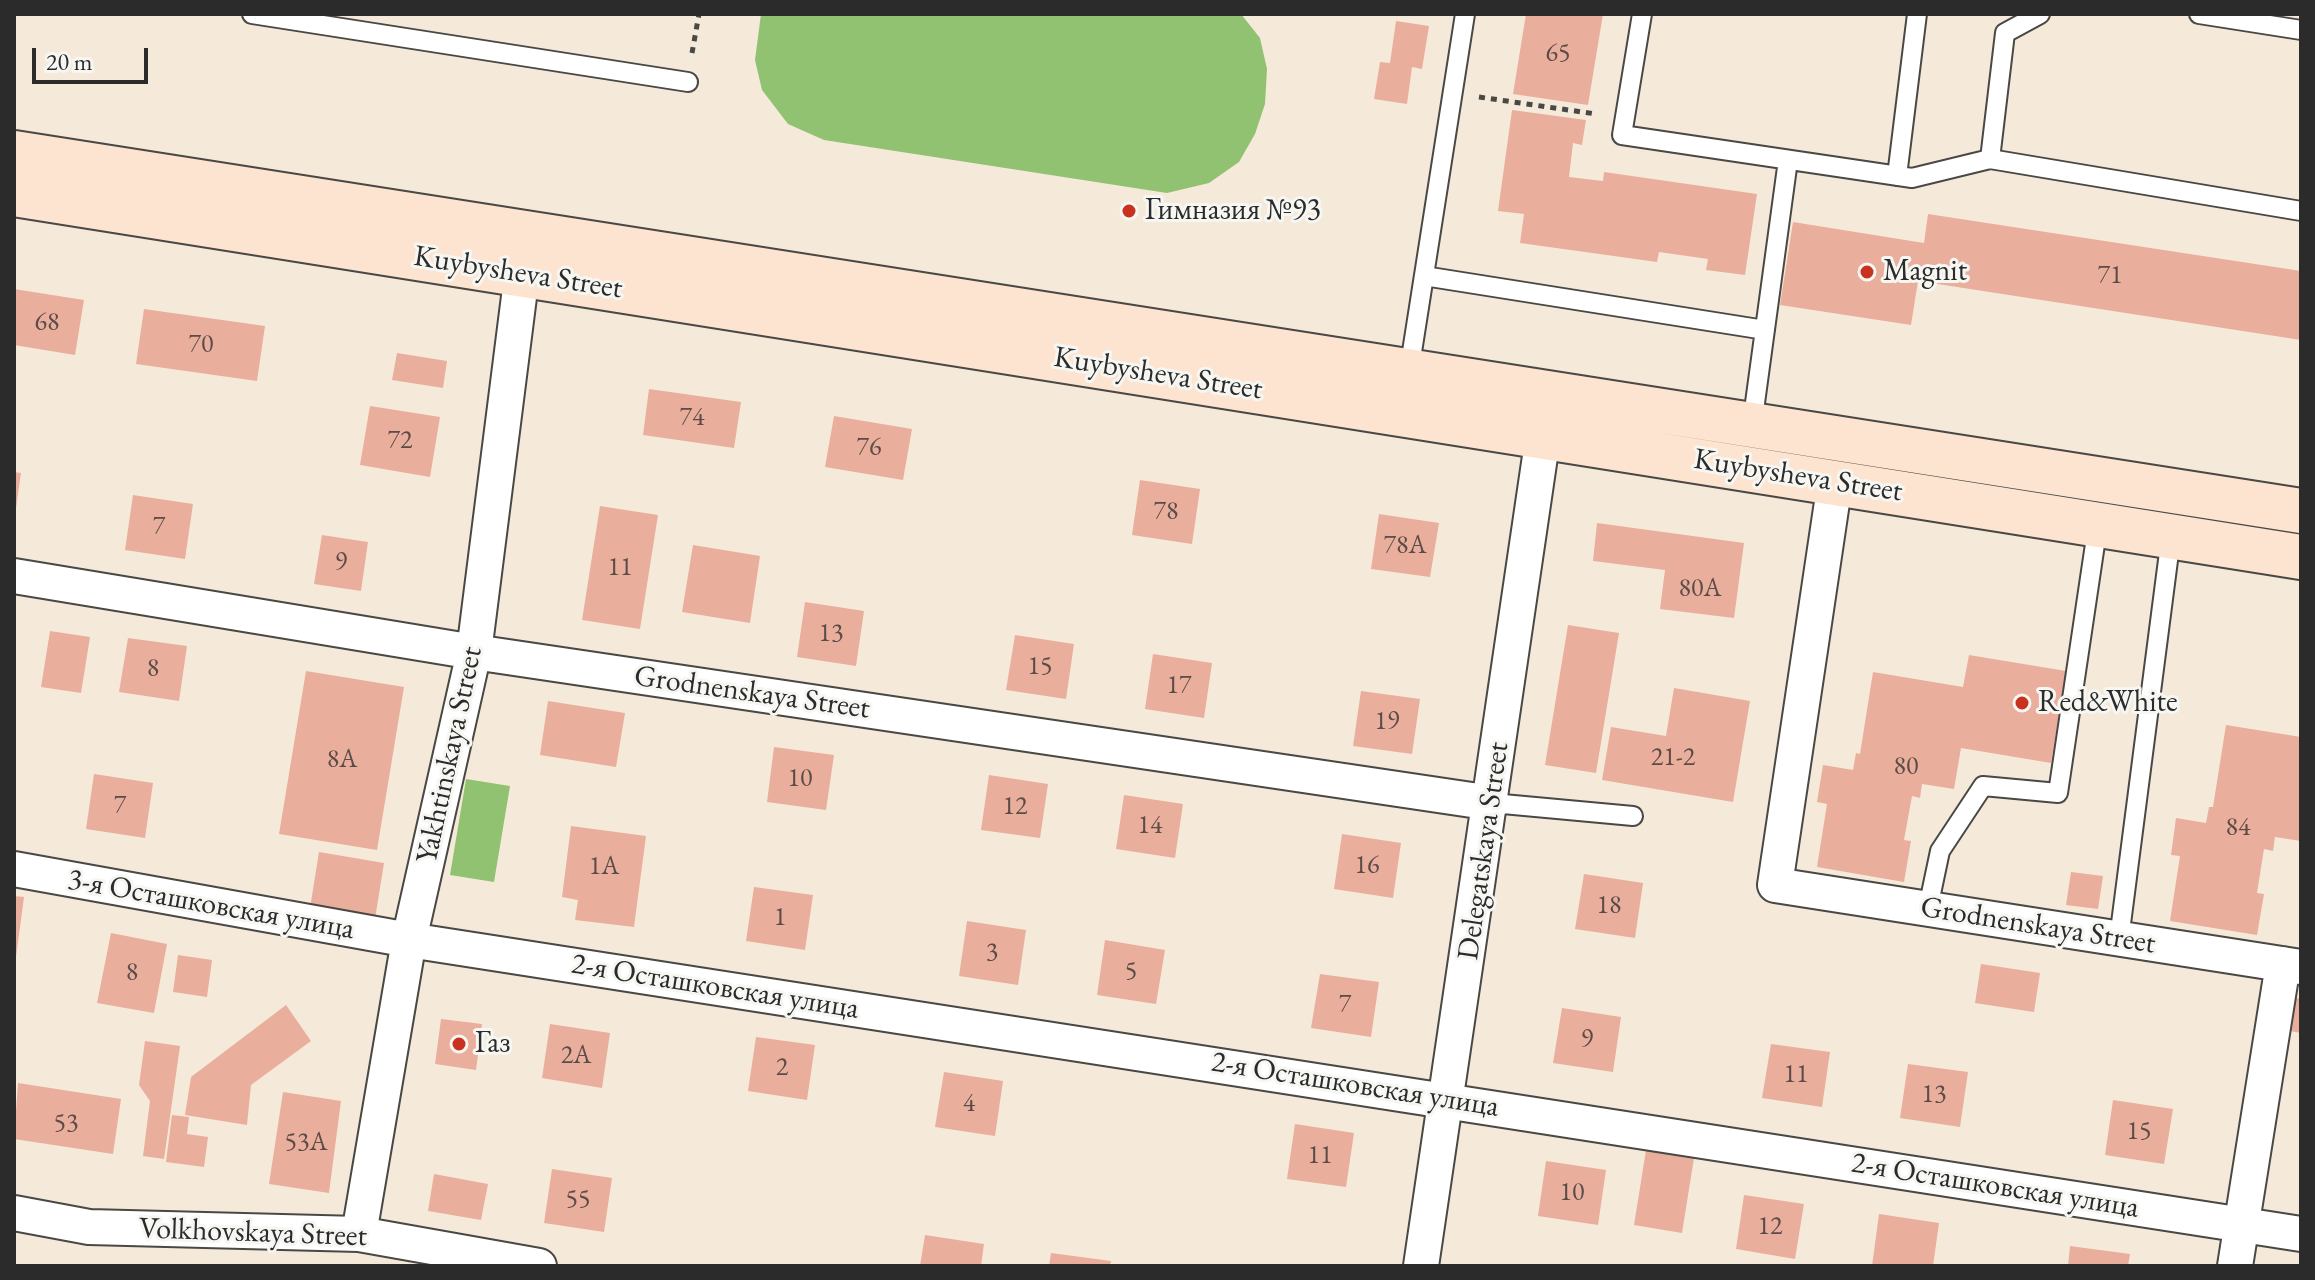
<!DOCTYPE html>
<meta charset="utf-8">
<style>
body{margin:0}
#map{position:relative;width:2315px;height:1280px;overflow:hidden;background:#f5ead9;font-family:"EB Garamond",serif}
canvas{display:block}
.frame{position:absolute;inset:0;border:16px solid #2b2b2b;pointer-events:none}
.scale{position:absolute;left:32px;top:48px;width:116px;height:36px;box-sizing:border-box;border:4px solid #2b2b2b;border-top:0;padding-left:10px;font-size:24px;line-height:28px;white-space:nowrap;color:#2b2b2b;-webkit-text-stroke:6px #f6f6f2;paint-order:stroke}
</style>
<div id="map">
<canvas width="2315" height="1280"></canvas>
<div class="frame"></div>
<div class="scale">20 m</div>
</div>
<script>
const ctx = document.querySelector('canvas').getContext('2d');
ctx.lineJoin = 'round';
function fill(path, color) {
  ctx.fillStyle = color;
  ctx.fill(path, 'evenodd');
}
function shape(rows) {
  const path = new Path2D();
  for (const r of rows) {
    path.moveTo(r[0], r[1]);
    for (let i = 2; i < r.length; i += 2) path.lineTo(r[i], r[i + 1]);
  }
  return path;
}
function stroke(path, color, width, dash) {
  ctx.strokeStyle = color;
  ctx.lineWidth = width;
  ctx.lineCap = dash ? 'butt' : 'round';
  ctx.setLineDash(dash || []);
  ctx.stroke(path);
}
function label(font, color, halo, rows, align = 'center') {
  ctx.font = font + ' "EB Garamond",serif';
  ctx.lineWidth = 6;
  ctx.setLineDash([]);
  ctx.textBaseline = 'middle';
  ctx.strokeStyle = halo;
  ctx.fillStyle = color;
  for (const [text, x, y, turn = 0] of rows) {
    ctx.save();
    ctx.translate(x, y);
    ctx.rotate((+turn || 0) * Math.PI / 180);
    ctx.textAlign = isNaN(turn) ? turn : align;
    if (halo) ctx.strokeText(text, 0, 0);
    ctx.fillText(text, 0, 0);
    ctx.restore();
  }
}
fill(shape([
 [761,14,1241,14,1260,38,1267,69,1265,104,1255,134,1239,162,1209,183,1167,193,824,140,788,124,762,90,755,60],
 [466,779,510,786,494,882,450,875]
]), '#91c272');
fill(shape([
 [1526,14,1603,14,1588,105,1513,94],
 [1396,21,1429,26,1422,69,1412,67,1407,104,1374,99,1380,62,1390,63],
 [1512,110,1586,120,1582,145,1573,143,1569,177,1603,181,1604,172,1757,194,1745,275,1706,270,1708,259,1659,252,1657,262,1520,243,1524,214,1498,211],
 [1928,214,2301,271,2301,340,1918,281,1911,325,1780,305,1793,222,1924,243],
 [14,289,84,300,75,355,14,345],
 [144,309,265,326,257,381,136,364],
 [397,353,447,361,443,388,392,380],
 [649,389,741,402,734,448,643,435],
 [370,406,440,417,430,477,360,465],
 [834,416,912,429,903,480,825,467],
 [14,472,21,473,16,508,14,508],
 [1140,480,1200,489,1192,544,1132,535],
 [133,495,193,504,185,559,125,550],
 [600,506,658,515,640,629,582,620],
 [1379,514,1439,523,1430,577,1371,569],
 [1597,523,1744,543,1734,618,1660,609,1665,570,1593,561],
 [322,535,368,542,361,591,314,584],
 [693,545,760,556,750,623,682,612],
 [805,602,864,611,856,666,797,657],
 [1568,625,1619,633,1596,773,1545,765],
 [50,631,90,637,81,693,41,687],
 [1015,635,1074,644,1066,699,1006,690],
 [128,638,187,646,179,701,119,692],
 [1153,654,1212,663,1204,718,1145,709],
 [1969,655,2066,671,2051,763,1961,748,1954,789,1922,784,1920,798,1912,796,1904,840,1911,841,1904,882,1817,867,1827,804,1817,802,1823,765,1853,770,1856,753,1860,754,1873,672,1963,687],
 [306,671,404,687,377,850,279,834],
 [1674,688,1750,701,1733,802,1602,780,1611,727,1666,736],
 [1361,691,1420,699,1412,754,1353,746],
 [548,701,625,713,616,767,540,755],
 [2226,725,2301,737,2301,841,2275,837,2273,851,2264,849,2257,893,2264,894,2257,935,2170,921,2180,856,2171,855,2176,818,2206,823,2209,807,2213,807],
 [774,747,834,755,826,810,767,802],
 [94,774,153,783,145,838,86,829],
 [989,775,1048,784,1040,838,981,830],
 [1124,795,1183,804,1175,858,1116,849],
 [571,826,646,836,634,927,575,920,578,900,562,897],
 [1342,834,1401,843,1393,898,1334,889],
 [319,852,384,863,375,919,310,908],
 [2071,872,2103,876,2098,909,2066,905],
 [1584,874,1643,883,1635,938,1575,929],
 [754,887,813,895,805,950,746,941],
 [14,896,24,897,16,957,14,956],
 [967,921,1026,930,1018,985,959,976],
 [111,933,167,944,154,1013,97,1003],
 [1105,940,1165,950,1156,1004,1097,995],
 [178,955,212,960,207,997,173,992],
 [1981,964,2040,973,2034,1012,1975,1003],
 [1320,974,1379,982,1371,1037,1311,1028],
 [2296,998,2301,999,2301,1033,2290,1031],
 [286,1005,311,1041,251,1085,247,1125,185,1115,191,1077],
 [1562,1008,1621,1017,1613,1072,1553,1063],
 [441,1019,482,1024,476,1070,435,1064],
 [550,1024,610,1033,602,1088,542,1078],
 [756,1037,815,1045,807,1100,748,1091],
 [145,1041,180,1046,164,1159,143,1156,150,1101,139,1085],
 [1771,1044,1830,1052,1822,1107,1762,1098],
 [1908,1064,1968,1072,1960,1127,1900,1118],
 [944,1072,1003,1081,995,1136,935,1127],
 [18,1083,121,1099,113,1154,14,1139],
 [283,1092,341,1101,329,1193,269,1184],
 [2113,1100,2173,1109,2164,1164,2105,1155],
 [172,1115,189,1117,187,1134,208,1137,204,1167,166,1162],
 [1295,1124,1354,1133,1346,1187,1287,1179],
 [1646,1150,1694,1158,1682,1233,1634,1225],
 [1546,1161,1606,1170,1598,1225,1538,1216],
 [552,1169,612,1178,604,1232,544,1223],
 [434,1174,488,1184,481,1220,428,1211],
 [1744,1195,1804,1204,1795,1259,1736,1249],
 [1879,1214,1939,1223,1933,1266,1872,1266],
 [925,1235,984,1244,981,1266,920,1266],
 [2070,1246,2130,1254,2128,1266,2068,1266],
 [1051,1253,1111,1261,1110,1266,1049,1266]
]), '#eaae9d');
const service = shape([
 [252,14,688,82],
 [1642,14,1622,135,1912,178,1990,159,2301,211],
 [2199,14,2301,30],
 [1990,159,2005,33,2040,14],
 [1897,176,1917,14],
 [1424,276,1765,330],
 [1409,371,1465,14],
 [1752,425,1788,160],
 [1492,803,1633,816],
 [1928,908,1940,851,1983,786,2058,793,2098,524],
 [2119,939,2171,537]
]);
const minor = shape([
 [1835,482,1775,885,2301,967],
 [14,576,474,652,1492,803],
 [14,869,409,940,2301,1234],
 [14,1213,89,1227,359,1234,539,1266],
 [359,1234,409,940,474,652,522,273],
 [1421,1266,1543,436],
 [2235,1266,2283,964]
]);
const secondary = shape([
 [14,153,2301,511],
 [14,194,2301,557]
]);
stroke(service, '#494845', 22);
stroke(minor, '#494845', 38);
stroke(secondary, '#494845', 48);
stroke(shape([
 [692,53,699,14],
 [1479,97,1596,114]
]), '#494845', 5, [6, 6]);
stroke(service, '#fff', 18);
stroke(minor, '#fff', 34);
stroke(secondary, '#fde4d1', 44);
for (const [x, y, r, color] of [
 [1129,211,8,"#c8321e"],
 [1867,272,8,"#c8321e"],
 [2022,703,8,"#c8321e"],
 [459,1044,8,"#c8321e"]
]) {
  const dot = new Path2D();
  dot.arc(x, y, r, 0, 2 * Math.PI);
  ctx.fillStyle = color;
  ctx.fill(dot);
  stroke(dot, '#f6f6f2', 3);
}
label('26px', '#5b4c48', null, [
 ["65",1558,54],
 ["71",2110,276],
 ["68",47,323],
 ["70",201,345],
 ["74",692,418],
 ["72",400,441],
 ["76",869,448],
 ["78",1166,512],
 ["7",159,527],
 ["78А",1405,546],
 ["9",341,563],
 ["11",620,568],
 ["80А",1700,589],
 ["13",831,634],
 ["15",1040,667],
 ["8",153,669],
 ["17",1179,686],
 ["19",1387,722],
 ["21-2",1673,758],
 ["8А",342,760],
 ["80",1906,767],
 ["10",800,779],
 ["7",120,806],
 ["12",1015,807],
 ["14",1150,826],
 ["84",2238,828],
 ["16",1367,866],
 ["1А",604,867],
 ["18",1609,906],
 ["1",780,918],
 ["3",992,953],
 ["5",1131,972],
 ["8",132,973],
 ["7",1345,1005],
 ["9",1587,1040],
 ["2А",576,1056],
 ["2",782,1068],
 ["11",1796,1075],
 ["13",1934,1095],
 ["4",969,1104],
 ["53",66,1124],
 ["15",2139,1132],
 ["53А",306,1143],
 ["11",1320,1156],
 ["10",1572,1193],
 ["55",578,1200],
 ["12",1770,1227]
]);
label('30px', '#2b2b2b', '#f6f6f2', [
 ["Гимназия №93",1145,211],
 ["Magnit",1883,272],
 ["Red&White",2038,703],
 ["Газ",475,1044]
], 'left');
label('30px', '#2b2b2b', '#f6f6f2', [
 ["Kuybysheva Street",518,273,9],
 ["Kuybysheva Street",1158,374,9],
 ["Kuybysheva Street",1798,476,9],
 ["Grodnenskaya Street",752,693,8],
 ["Yakhtinskaya Street",450,755,-78],
 ["Delegatskaya Street",1484,851,-82],
 ["3-я Осташковская улица",211,905,10],
 ["Grodnenskaya Street",2038,926,9],
 ["2-я Осташковская улица",715,987,9],
 ["2-я Осташковская улица",1355,1085,9],
 ["2-я Осташковская улица",1995,1186,9],
 ["Volkhovskaya Street",253,1233,2]
]);
</script>
